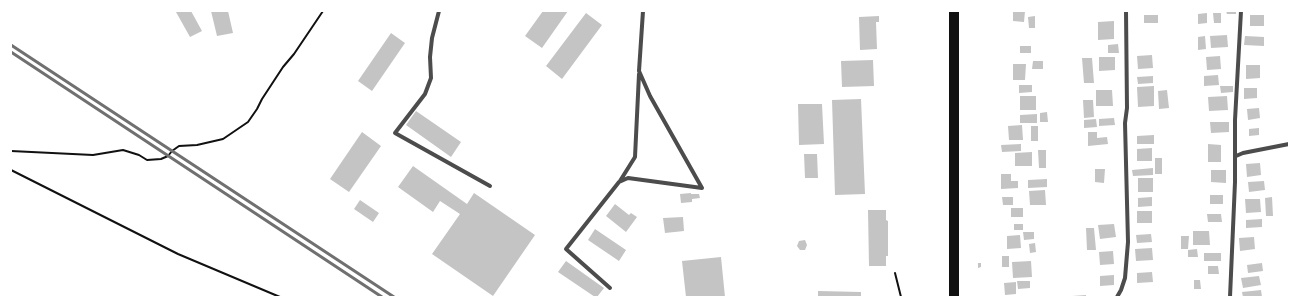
<!DOCTYPE html>
<style>
body{margin:0}
#map{position:relative;width:1300px;height:308px;overflow:hidden;background:#fff;font-family:Ubuntu,sans-serif}
canvas{display:block}
.frame{position:absolute;inset:0;border:12px solid #fff;pointer-events:none}
</style>
<div id="map">
<canvas width="1300" height="308"></canvas>
<div class="frame"></div>
</div>
<script>
const ctx = document.querySelector('canvas').getContext('2d');
ctx.lineJoin = 'round';
function fill(path, color) {
  ctx.fillStyle = color;
  ctx.fill(path, 'evenodd');
}
function shape(rows) {
  const path = new Path2D();
  for (const r of rows) {
    path.moveTo(r[0], r[1]);
    for (let i = 2; i < r.length; i += 2) path.lineTo(r[i], r[i + 1]);
  }
  return path;
}
function stroke(path, color, width, dash) {
  ctx.strokeStyle = color;
  ctx.lineWidth = width;
  ctx.lineCap = dash ? 'butt' : 'round';
  ctx.setLineDash(dash || []);
  ctx.stroke(path);
}
fill(shape([
 [177,11,191,11,202,31,190,37,176,12],
 [211,11,228,11,233,33,217,36],
 [543,11,568,11,542,48,525,36],
 [1013,11,1025,11,1024,22,1013,21],
 [1226,11,1236,11,1236,14,1227,14],
 [586,13,602,25,562,79,546,66],
 [1207,13,1207,23,1198,24,1198,14],
 [1213,13,1221,13,1221,23,1214,23],
 [1144,15,1158,15,1158,23,1144,23],
 [1250,15,1264,15,1264,26,1250,26],
 [879,16,879,22,876,22,877,49,860,50,859,17],
 [1035,16,1035,28,1029,28,1028,17],
 [1114,21,1114,39,1098,40,1098,22],
 [391,33,405,43,372,91,358,81],
 [1227,35,1228,47,1211,48,1210,36],
 [1205,36,1206,49,1198,50,1198,37],
 [1245,36,1264,37,1264,46,1244,45],
 [1118,44,1119,53,1108,53,1108,45],
 [1020,46,1031,46,1031,53,1020,53],
 [1152,55,1153,68,1138,69,1137,56],
 [1220,56,1221,69,1207,70,1206,57],
 [1099,57,1115,57,1115,70,1099,71],
 [1082,58,1092,58,1094,83,1084,83],
 [873,60,874,86,842,87,841,61],
 [1033,61,1043,61,1043,69,1032,69],
 [1013,64,1026,64,1025,80,1013,80],
 [1246,65,1260,65,1260,78,1246,79],
 [1218,75,1219,85,1204,86,1204,76],
 [1153,76,1153,83,1138,84,1137,77],
 [1019,85,1032,85,1032,92,1019,93],
 [1154,86,1154,106,1138,107,1137,87],
 [1220,86,1233,86,1233,92,1221,93],
 [1244,88,1257,88,1257,98,1244,99],
 [1096,90,1112,90,1113,106,1096,106],
 [1167,90,1169,108,1159,109,1158,91],
 [1020,96,1036,96,1036,110,1020,110],
 [1227,96,1228,110,1209,111,1208,97],
 [861,99,865,194,835,195,832,100],
 [1083,100,1093,100,1094,117,1084,118],
 [798,104,822,104,824,144,799,145],
 [1259,108,1260,118,1248,120,1247,109],
 [416,111,461,142,451,157,406,125],
 [1047,112,1048,122,1040,122,1040,113],
 [1037,114,1037,123,1020,123,1020,115],
 [1114,118,1115,125,1099,126,1099,119],
 [1096,119,1097,127,1084,128,1084,120],
 [1210,122,1229,122,1229,132,1211,133],
 [1022,125,1023,140,1009,140,1008,126],
 [1031,126,1038,126,1038,141,1031,141],
 [1259,128,1259,135,1249,136,1249,129],
 [362,132,381,146,349,192,330,179],
 [1088,132,1097,132,1097,138,1107,137,1108,144,1088,146],
 [1154,135,1154,144,1137,144,1137,136],
 [1021,144,1021,151,1002,152,1001,145],
 [1208,144,1221,145,1221,162,1208,162],
 [1152,148,1152,161,1137,161,1137,149],
 [1038,150,1046,150,1046,168,1039,168],
 [1032,152,1032,166,1015,166,1015,153],
 [804,154,817,154,818,178,805,178],
 [1155,158,1162,158,1162,174,1155,174],
 [1260,163,1261,175,1247,177,1246,164],
 [413,166,467,204,474,193,535,235,493,296,432,254,460,214,440,201,433,212,398,187],
 [1153,168,1153,175,1133,176,1132,170],
 [1095,169,1105,169,1104,183,1095,182],
 [1211,170,1226,170,1226,183,1211,182],
 [1001,174,1011,174,1011,181,1018,181,1018,188,1001,189],
 [1138,178,1153,178,1153,192,1138,192],
 [1047,179,1047,187,1028,188,1028,180],
 [1264,181,1265,190,1249,192,1248,182],
 [1045,190,1046,205,1030,205,1029,191],
 [691,193,691,194,699,194,700,198,692,199,692,202,681,203,680,194],
 [1210,195,1223,195,1223,204,1210,204],
 [1002,197,1013,197,1013,205,1003,205],
 [1152,197,1152,206,1138,207,1138,198],
 [1272,197,1273,216,1266,216,1265,198],
 [1245,199,1260,199,1261,212,1246,213],
 [360,200,379,213,373,222,354,209],
 [615,204,629,215,631,213,637,217,626,232,606,216],
 [1011,208,1023,208,1023,217,1011,217],
 [868,210,886,210,886,220,888,221,888,256,886,256,886,266,869,266],
 [1137,211,1152,211,1152,223,1137,223],
 [1207,214,1221,214,1222,222,1208,222],
 [683,217,684,231,665,233,663,218],
 [1262,219,1262,227,1246,228,1246,220],
 [1014,224,1023,224,1023,230,1014,230],
 [1114,224,1116,237,1100,239,1098,225],
 [1086,228,1094,228,1096,250,1087,250],
 [595,229,626,250,619,261,588,240],
 [1193,231,1209,231,1210,245,1193,245],
 [1023,232,1034,232,1034,239,1024,240],
 [1151,234,1152,242,1137,243,1136,235],
 [1020,235,1021,248,1007,249,1007,236],
 [1181,236,1189,236,1188,249,1181,249],
 [1254,237,1255,249,1240,251,1239,238],
 [805,240,807,245,805,250,800,250,797,246,799,241],
 [1035,243,1036,252,1030,253,1029,244],
 [1152,248,1153,260,1136,261,1135,249],
 [1197,249,1198,257,1188,257,1188,250],
 [1113,251,1114,264,1100,265,1099,252],
 [1204,253,1221,253,1221,261,1204,261],
 [1002,256,1009,256,1009,267,1002,267],
 [721,257,725,297,686,297,682,261],
 [566,261,604,288,597,297,595,297,558,272],
 [1031,261,1032,277,1013,278,1012,262],
 [978,263,981,263,981,267,978,268],
 [1262,263,1263,271,1248,273,1247,265],
 [1208,266,1218,266,1219,274,1208,274],
 [1152,272,1153,282,1137,283,1137,273],
 [1114,275,1114,285,1100,286,1100,276],
 [1259,276,1261,285,1243,288,1241,278],
 [1194,280,1200,280,1201,289,1194,289],
 [1017,281,1030,281,1030,288,1018,289],
 [1016,282,1016,294,1005,295,1004,283],
 [1261,290,1262,297,1243,297,1242,292],
 [818,291,861,292,861,297,818,297],
 [1086,295,1086,297,1072,297,1072,296]
]), '#c4c4c4');
stroke(shape([
 [11,151,93,155,123,150,139,155,147,160,161,159,168,156,172,151,179,146,197,145,223,139,248,122,257,109,262,99,283,67,294,54,323,11],
 [11,170,178,254,280,297],
 [895,273,901,297]
]), '#111', 2);
stroke(shape([
 [439,11,432,38,430,57,431,78,425,94,395,133,490,186],
 [1236,156,1243,153,1289,144],
 [620,181,635,157,639,74],
 [610,288,566,249,619,182,628,178,702,188,650,96,639,71,643,11],
 [1117,297,1121,290,1125,278,1128,242,1125,123,1127,108,1126,11],
 [1230,297,1235,182,1235,120,1241,11]
]), '#4c4c4c', 4);
stroke(shape([
 [954,297,954,11]
]), '#111', 10);
stroke(shape([
 [11,45,394,297],
 [11,52,382,297]
]), '#707070', 3);
</script>
